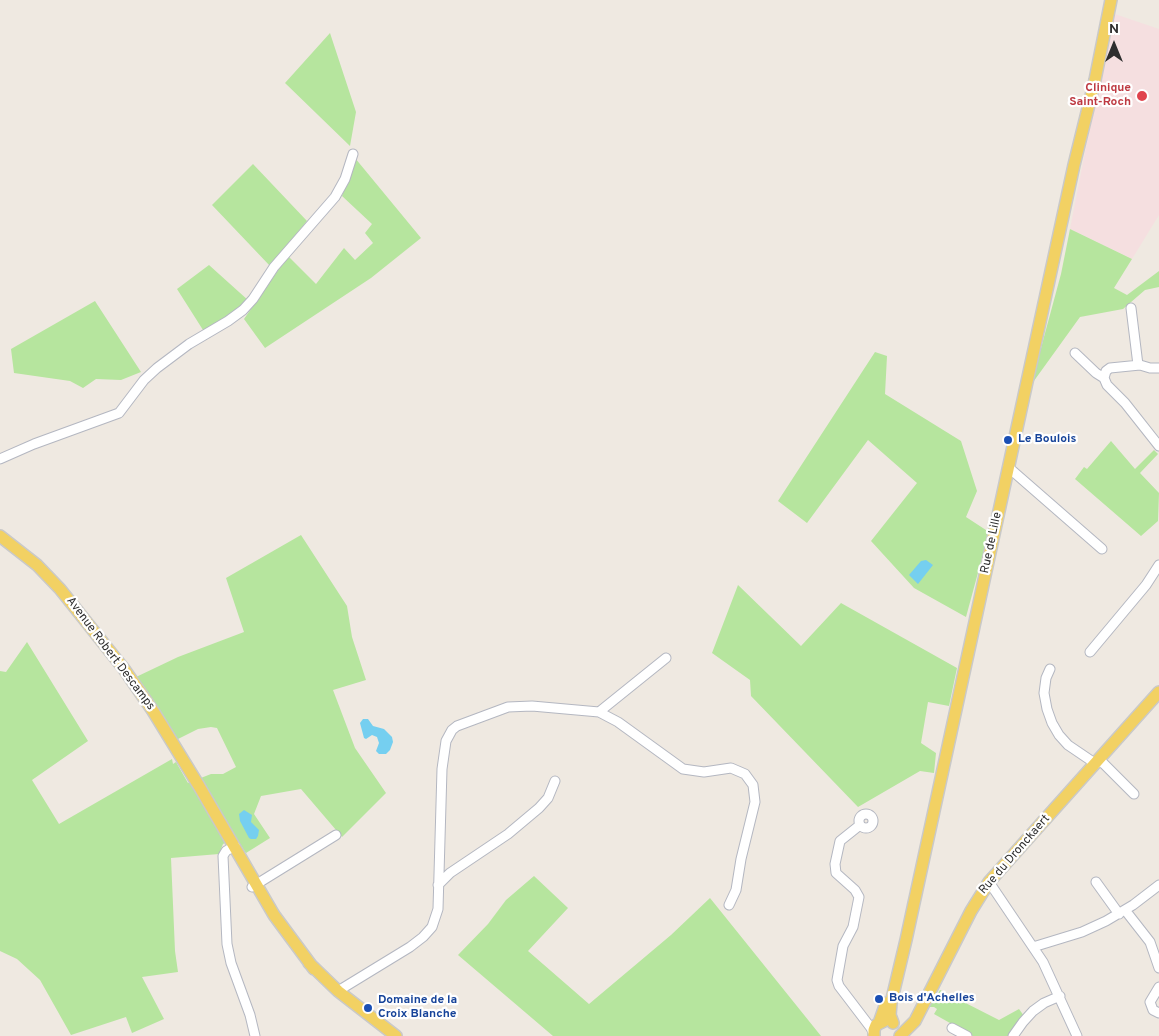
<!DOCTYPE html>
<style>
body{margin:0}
#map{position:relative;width:1159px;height:1036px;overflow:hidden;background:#efe9e1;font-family:Overpass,sans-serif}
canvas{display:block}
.north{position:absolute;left:1089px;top:20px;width:50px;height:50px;-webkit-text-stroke:4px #fff;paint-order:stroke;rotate:0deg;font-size:14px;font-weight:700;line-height:20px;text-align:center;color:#2e2e2e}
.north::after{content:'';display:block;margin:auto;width:18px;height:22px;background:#2e2e2e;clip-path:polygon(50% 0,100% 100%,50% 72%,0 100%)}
</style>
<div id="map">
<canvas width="1159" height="1036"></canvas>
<div class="north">N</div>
</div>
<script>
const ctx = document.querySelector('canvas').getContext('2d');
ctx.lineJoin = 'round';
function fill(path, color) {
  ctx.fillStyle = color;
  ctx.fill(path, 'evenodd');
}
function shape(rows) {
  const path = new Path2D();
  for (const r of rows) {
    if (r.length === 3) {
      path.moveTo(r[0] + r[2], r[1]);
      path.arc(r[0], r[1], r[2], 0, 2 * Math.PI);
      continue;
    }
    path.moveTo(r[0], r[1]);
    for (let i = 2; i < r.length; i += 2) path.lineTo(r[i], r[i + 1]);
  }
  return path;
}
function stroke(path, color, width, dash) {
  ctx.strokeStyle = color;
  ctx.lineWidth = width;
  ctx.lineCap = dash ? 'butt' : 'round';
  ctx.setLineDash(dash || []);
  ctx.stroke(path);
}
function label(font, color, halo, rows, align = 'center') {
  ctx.font = font + ' Overpass,sans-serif';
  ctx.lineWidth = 4.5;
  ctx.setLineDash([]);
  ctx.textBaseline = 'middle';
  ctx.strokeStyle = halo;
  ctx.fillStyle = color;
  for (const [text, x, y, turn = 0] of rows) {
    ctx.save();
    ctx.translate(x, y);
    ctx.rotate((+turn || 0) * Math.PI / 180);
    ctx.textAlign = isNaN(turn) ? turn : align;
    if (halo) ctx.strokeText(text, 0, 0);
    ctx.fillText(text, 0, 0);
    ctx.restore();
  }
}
fill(shape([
 [1112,13,1159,29,1159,215,1132,259,1070,229]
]), '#f5dfe0');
fill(shape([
 [330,33,356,112,350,146,285,83],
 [355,158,421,238,371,278,265,348,244,319,288,256,316,284,344,248,355,260,373,243,365,233,372,224,342,196],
 [253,164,307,221,270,266,212,205],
 [1070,229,1132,259,1114,288,1127,295,1159,271,1159,287,1145,290,1123,309,1080,317,1031,385,1061,274],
 [209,265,249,301,236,313,207,330,203,330,177,289],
 [95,301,141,372,121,380,96,379,83,388,70,381,14,373,11,349],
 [875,352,887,356,885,394,961,441,977,491,966,517,989,532,966,617,914,588,871,541,917,483,868,440,807,523,778,501],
 [1111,441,1135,469,1154,450,1158,454,1140,473,1159,493,1158,521,1141,536,1075,479,1084,467,1087,469],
 [301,535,347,606,352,637,366,680,333,690,355,748,386,793,342,837,301,789,261,796,254,814,270,838,246,853,236,838,223,844,219,854,171,858,175,951,178,972,142,977,164,1019,132,1033,126,1017,71,1035,40,980,17,959,0,951,0,671,6,672,27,642,88,741,32,780,59,824,172,759,173,764,176,762,188,783,211,774,223,774,236,767,217,728,211,727,198,729,176,740,136,677,178,657,244,632,226,578],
 [738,585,801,646,841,603,957,668,949,706,928,702,921,743,936,753,934,773,920,771,858,807,751,696,750,680,712,653],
 [534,876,568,908,528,951,589,1004,671,935,710,898,821,1036,553,1036,458,955,488,924,506,900],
 [940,990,999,1020,1019,1009,1024,1016,1011,1036,973,1036,934,1014,937,1009,934,1007,929,1007]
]), '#b6e59e');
fill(shape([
 [926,560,933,565,918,584,909,575,921,561],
 [368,719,373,726,384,729,392,737,393,742,390,750,386,754,379,754,376,751,379,743,377,737,372,735,366,739,364,738,360,723,363,719],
 [244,810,252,815,251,822,259,830,258,836,256,839,251,839,249,838,240,821,239,814]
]), '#75cff0');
const minor = shape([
 [1131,308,1138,365],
 [1075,353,1096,373,1104,378],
 [1159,368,1150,368,1140,365,1110,368,1106,371,1104,378,1107,385,1125,403,1159,446],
 [0,459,34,444,119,413,144,380,157,368,189,344,228,321,243,310,253,299,274,267,335,197,345,179,353,154],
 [1008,467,1102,549],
 [1090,652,1146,585,1159,565],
 [1050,669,1046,678,1044,693,1047,709,1052,723,1059,735,1068,745,1096,764],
 [599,712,666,658],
 [1100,760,1134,794],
 [866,821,7],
 [860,825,840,841,835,864,836,873,855,890,859,897,853,927,843,946,837,980,839,986,871,1028,874,1034],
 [235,846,226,851,223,856,227,944,231,963,250,1015,255,1036],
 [989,882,1043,962,1077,1036],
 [1096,882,1119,914],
 [438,885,450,873,508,834,539,808,548,798,555,781],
 [252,887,336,835],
 [1125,910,1150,942,1159,968],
 [1033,947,1082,932,1106,921,1133,905,1159,885],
 [1159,987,1150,1002,1153,1010,1159,1013],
 [338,991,410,947,423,937,432,927,438,909,442,769,446,741,452,730,457,726,508,707,532,706,599,712,618,722,683,769,704,772,731,768,745,774,753,785,755,802,741,859,736,890,729,905],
 [952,1028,967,1036],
 [1013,1036,1023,1022,1033,1011,1044,1003,1060,996]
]);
const major = shape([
 [0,536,37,565,60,589,124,669,153,711,199,786,274,915,314,969],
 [309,963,338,991,396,1036],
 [879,1023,886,1003],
 [893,1023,890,1015,891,1003,906,940,1074,165,1095,80,1111,0],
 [874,1036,874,1030,876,1025,884,1021],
 [900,1036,915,1021,971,911,989,882,1159,692]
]);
stroke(minor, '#b4b7c1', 11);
stroke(major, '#c9c9c9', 14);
stroke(minor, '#fff', 9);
stroke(major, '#f2d163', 11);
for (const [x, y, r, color] of [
 [1142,96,6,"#e0444e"],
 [1008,440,5,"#1a4fb4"],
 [879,999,5,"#1a4fb4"],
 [368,1008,5,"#1a4fb4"]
]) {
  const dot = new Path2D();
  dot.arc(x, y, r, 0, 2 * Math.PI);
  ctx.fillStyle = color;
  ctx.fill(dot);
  stroke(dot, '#fff', 2);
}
label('bold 12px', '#be3a42', '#fff', [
 ["Clinique",1131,89],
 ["Saint-Roch",1131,103]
], 'right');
label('bold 12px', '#164399', '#fff', [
 ["Le Boulois",1018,440],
 ["Bois d'Achelles",889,999],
 ["Domaine de la",378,1001],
 ["Croix Blanche",378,1015]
], 'left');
label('12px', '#2e2e2e', '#fff', [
 ["Rue de Lille",992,543,-78],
 ["Avenue Robert Descamps",110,654,53],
 ["Rue du Dronckaert",1015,855,-49]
]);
</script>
